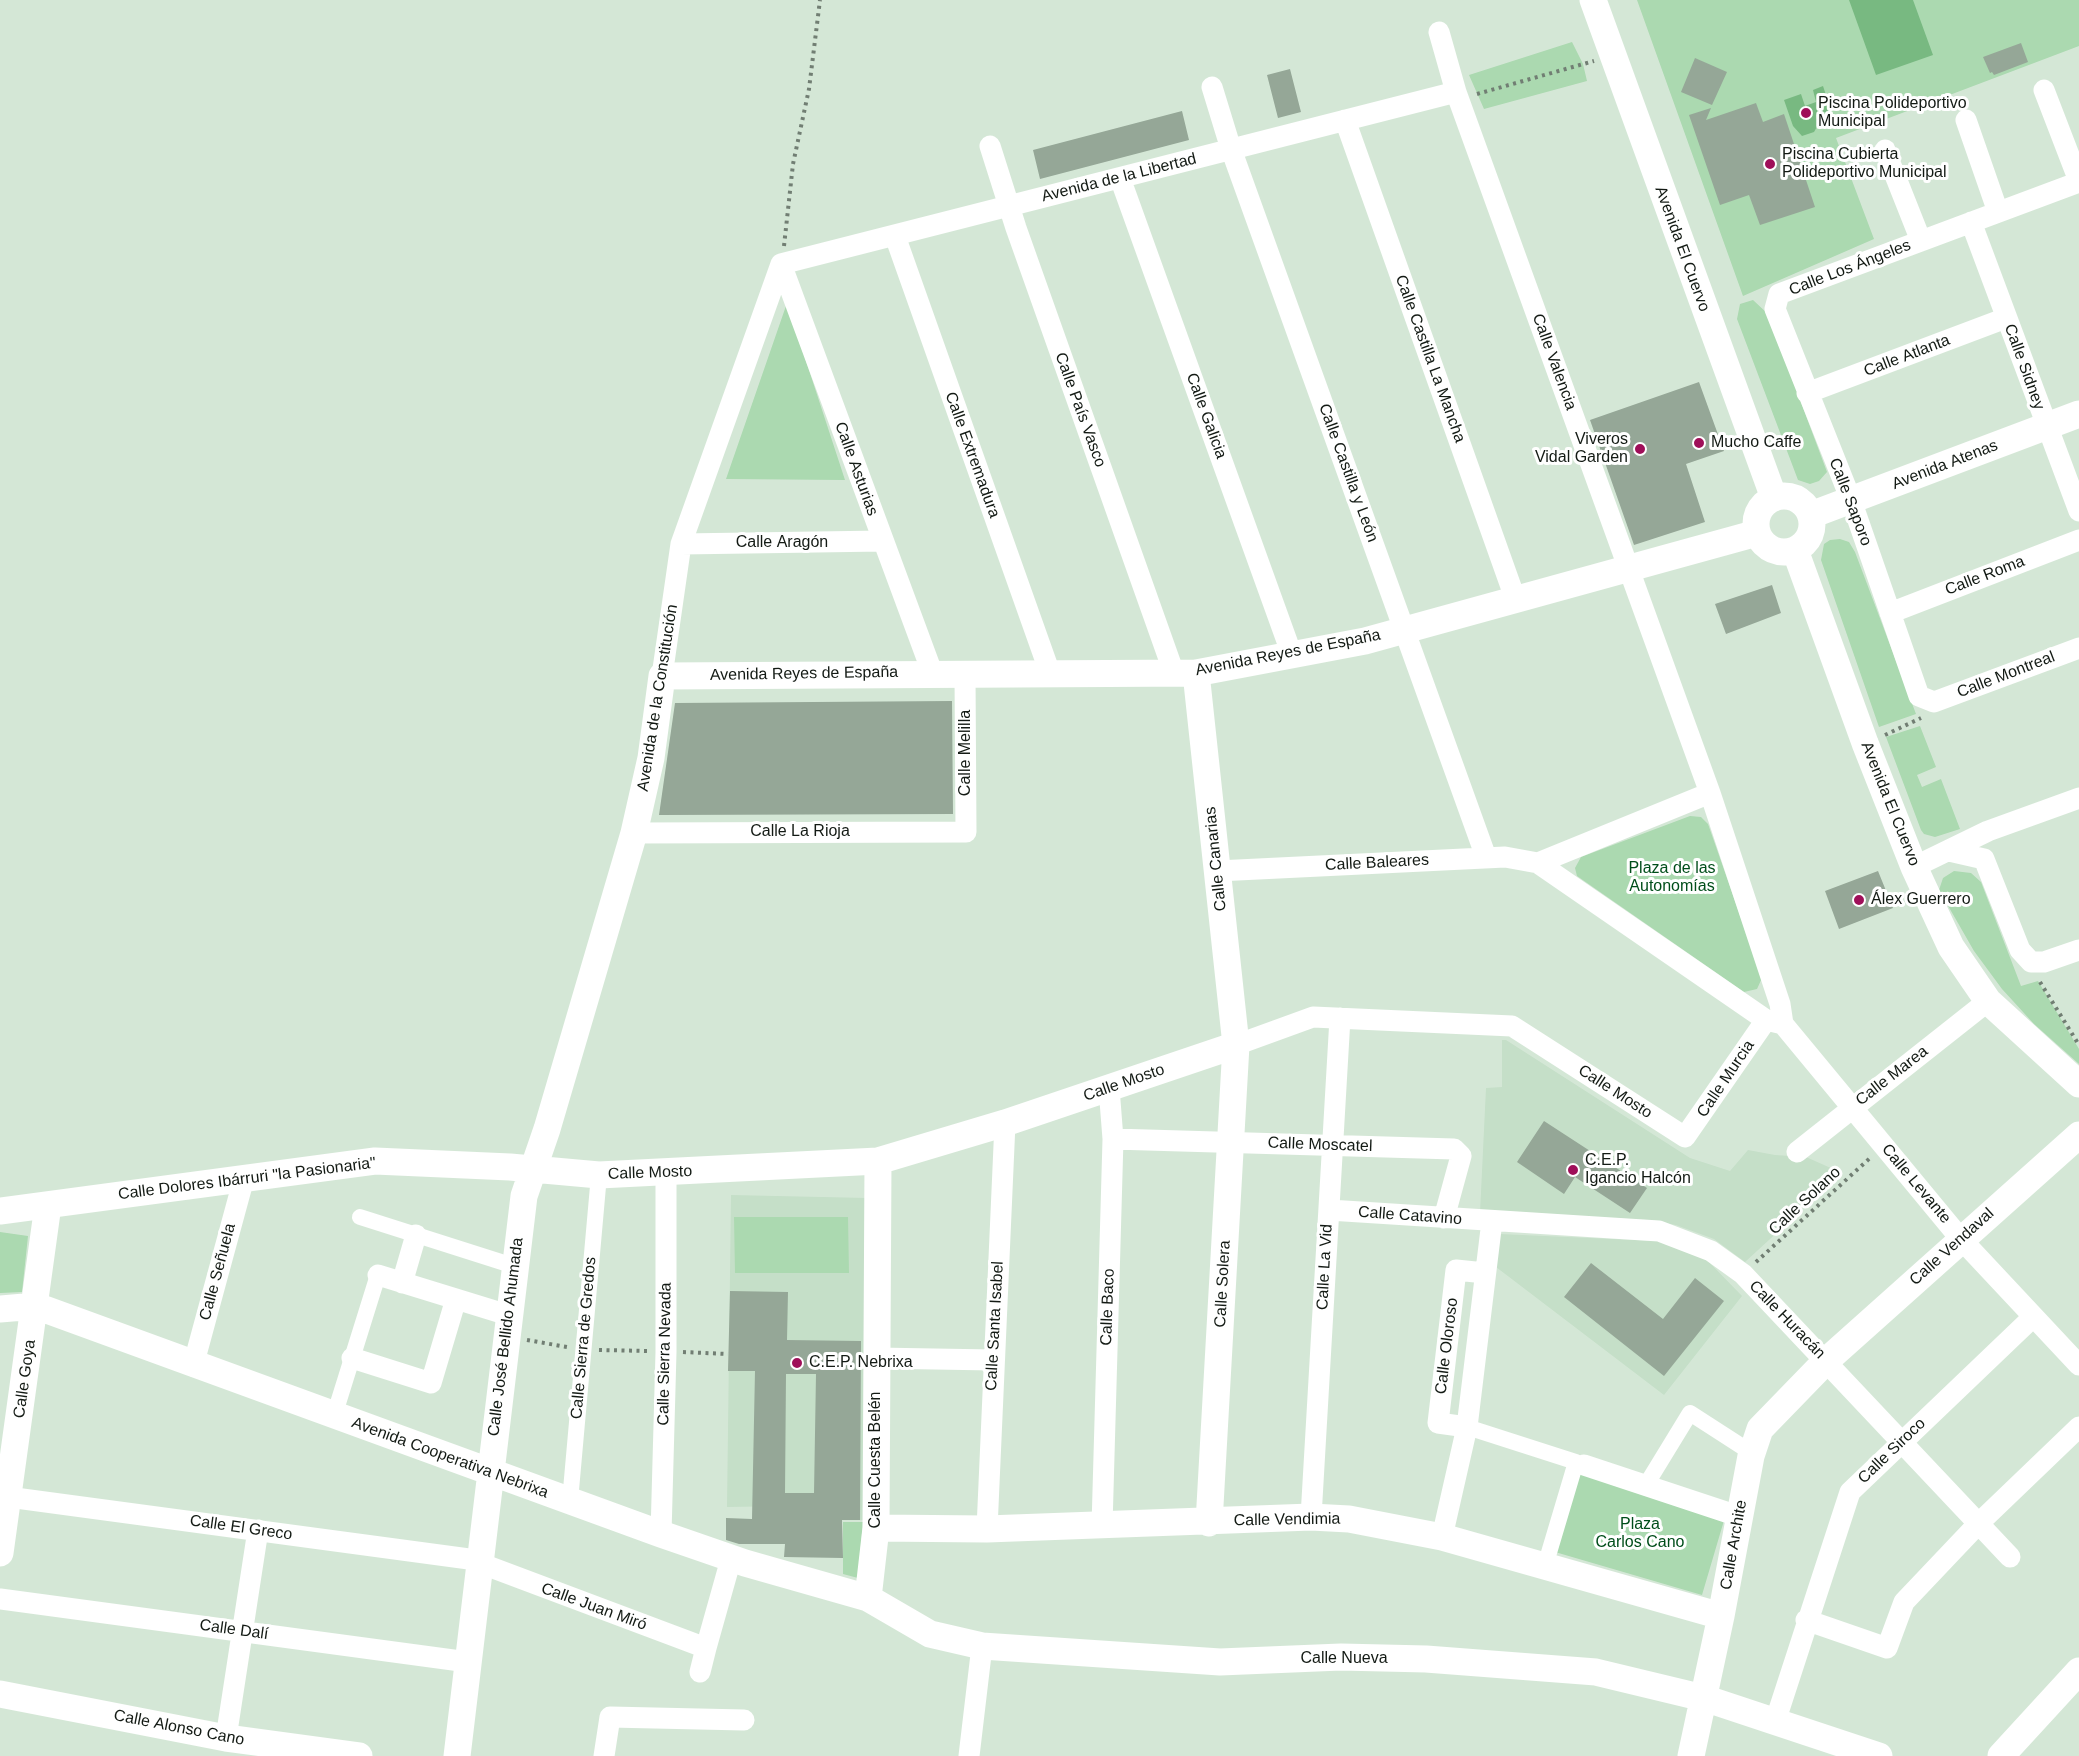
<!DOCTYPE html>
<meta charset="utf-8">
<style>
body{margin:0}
canvas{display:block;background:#d4e7d6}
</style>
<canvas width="2079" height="1756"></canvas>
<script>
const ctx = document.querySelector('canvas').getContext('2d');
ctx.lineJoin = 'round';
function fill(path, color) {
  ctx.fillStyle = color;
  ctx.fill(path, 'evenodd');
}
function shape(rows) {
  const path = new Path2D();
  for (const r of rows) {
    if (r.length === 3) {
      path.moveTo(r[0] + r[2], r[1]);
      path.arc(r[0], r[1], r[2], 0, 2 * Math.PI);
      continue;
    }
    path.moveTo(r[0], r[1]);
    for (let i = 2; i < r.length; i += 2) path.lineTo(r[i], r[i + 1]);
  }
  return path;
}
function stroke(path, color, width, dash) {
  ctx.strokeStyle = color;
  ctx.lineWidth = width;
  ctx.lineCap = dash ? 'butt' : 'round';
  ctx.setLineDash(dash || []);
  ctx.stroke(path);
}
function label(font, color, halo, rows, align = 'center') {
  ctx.font = font + ' Arial,sans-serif';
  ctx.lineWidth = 6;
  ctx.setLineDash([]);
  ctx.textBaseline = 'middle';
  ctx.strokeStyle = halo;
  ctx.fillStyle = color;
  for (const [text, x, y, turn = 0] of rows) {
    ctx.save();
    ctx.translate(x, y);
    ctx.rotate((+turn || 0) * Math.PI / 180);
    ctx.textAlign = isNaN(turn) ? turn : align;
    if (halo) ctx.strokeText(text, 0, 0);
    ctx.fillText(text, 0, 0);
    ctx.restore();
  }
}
fill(shape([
 [1502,1040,1506,1040,1690,1158,1730,1171,1748,1150,1775,1155,1806,1157,1842,1173,1745,1262,1714,1239,1676,1225,1648,1220,1480,1213,1486,1088,1502,1087],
 [731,1195,868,1198,863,1520,784,1518,784,1506,727,1507],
 [1499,1234,1658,1241,1706,1259,1742,1296,1664,1395,1496,1267]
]), '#c5dfc8');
fill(shape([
 [1637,0,2079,0,2079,46,1836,138,1874,239,1743,296],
 [1572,42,1583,64,1587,81,1484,109,1469,75],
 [1753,300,1768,314,1827,472,1819,481,1810,484,1798,480,1737,319,1740,304],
 [787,303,845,480,726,479],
 [1840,539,1849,542,1855,552,1916,714,1879,727,1821,560,1824,544,1830,540],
 [1920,726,1936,767,1917,775,1922,787,1941,779,1960,829,1935,837,1924,834,1921,830,1886,737],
 [1690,816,1701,817,1708,824,1762,978,1757,989,1744,992,1577,876,1575,868,1581,857],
 [1954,871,1971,873,1981,882,2021,986,2038,981,2079,1049,2079,1064,2034,1024,2002,989,1974,951,1939,890,1943,878],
 [734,1217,848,1217,849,1273,735,1273],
 [0,1232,28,1236,22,1292,0,1293],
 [1579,1474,1725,1517,1702,1595,1555,1552],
 [843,1522,863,1522,858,1578,843,1574]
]), '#abd9b0');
fill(shape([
 [1849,0,1913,0,1933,55,1876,75],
 [1823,86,1831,110,1816,115,1818,125,1814,132,1802,136,1793,126,1784,100,1801,94,1805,106,1816,102,1813,90]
]), '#78b981');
fill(shape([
 [2021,43,2028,62,1994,75,1992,72,1990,73,1983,57],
 [1695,58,1727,72,1712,105,1681,92],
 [1290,69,1301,112,1278,118,1267,75],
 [1756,103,1763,122,1784,114,1815,207,1760,225,1749,195,1720,205,1689,115,1711,108,1706,120],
 [1182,111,1189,140,1040,179,1033,150],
 [1699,382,1724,451,1686,464,1705,522,1634,545,1590,420],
 [1772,585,1781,613,1726,634,1715,604],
 [952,701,953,814,659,815,675,703],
 [1878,871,1893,908,1839,929,1825,891],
 [1544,1121,1647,1188,1630,1213,1575,1177,1564,1194,1517,1162],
 [1591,1263,1663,1319,1695,1278,1724,1301,1664,1376,1564,1297],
 [730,1291,788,1292,787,1340,861,1341,860,1520,842,1520,843,1558,784,1557,785,1544,739,1544,726,1540,726,1518,752,1519,755,1371,728,1371],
 [786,1374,816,1374,814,1493,785,1493]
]), '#95a797');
stroke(shape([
 [1477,94,1594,61],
 [784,246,793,164,809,89,820,0],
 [1885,735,1921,718],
 [2040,982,2079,1045],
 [1756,1262,1870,1158],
 [527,1340,567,1347],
 [599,1350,648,1351],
 [683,1352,728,1354]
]), '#717e73', 4, [3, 4.5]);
stroke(shape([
 [360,1217,514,1266],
 [334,1416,378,1275],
 [1467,1427,1576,1462,1545,1566],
 [1646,1485,1690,1413,1752,1453],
 [570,1501,599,1175]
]), '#fff', 16);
stroke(shape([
 [1439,32,1456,92,1710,793],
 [1212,87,1231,149,1486,857],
 [2044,90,2079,181],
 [1345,120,1515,598],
 [1966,120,1998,212],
 [990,146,1016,228,1174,673],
 [1885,150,1921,241],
 [1120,178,1292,655],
 [2079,182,1779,294,1775,309,1851,500,1919,696,1934,702,2079,648],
 [1971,222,2079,511],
 [895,236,1050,673],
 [781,264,1456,92],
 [781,264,932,672],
 [1807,393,2006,318],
 [681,544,883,541],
 [1890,613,2079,540],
 [662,676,681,544,781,264],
 [634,833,966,832,965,674],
 [1949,851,1984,859,2020,950,2031,962,2044,962,2079,950],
 [1914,867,1988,831,2079,798],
 [1217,871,1505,857,1538,863,1766,1020,1783,1024,1780,1004,1710,793,1538,863],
 [1783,1024,1960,1238,2079,1365],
 [1236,1045,1313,1017,1512,1026,1685,1137,1766,1020],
 [1113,1139,1454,1149,1461,1156,1444,1218],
 [1797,1152,1988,1001],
 [1329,1210,1659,1231,1711,1251,1743,1274,2010,1557],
 [378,1275,508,1315],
 [402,1283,416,1235],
 [352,1358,431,1383,456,1299],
 [876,1358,993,1360],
 [193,1366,244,1178],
 [1467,1427,1438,1423,1456,1270,1485,1273],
 [1584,1465,1738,1516],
 [0,1496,469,1559,706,1648,731,1559],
 [1311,1517,1340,1018],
 [1102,1526,1113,1139,1109,1088],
 [987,1529,1005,1123],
 [661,1534,666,1352,666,1173],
 [1442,1537,1467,1427,1492,1221],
 [0,1599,468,1662],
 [1806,1620,1887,1648,1904,1602,1978,1524,2079,1427],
 [700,1672,706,1648],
 [1775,1722,1850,1492,2032,1318],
 [226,1738,258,1530],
 [604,1756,610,1717,744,1720],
 [969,1756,982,1646]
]), '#fff', 21);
stroke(shape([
 [1593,0,1774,498],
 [1784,524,28],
 [1811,515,2079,414],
 [1795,550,1865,743,1914,867,1951,947,1988,1001,2079,1084],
 [1196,673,1236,1045,1209,1523],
 [0,1211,375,1161,510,1167,599,1175,878,1161,1005,1123,1236,1045],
 [0,1309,36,1306,661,1534,745,1563,868,1598,930,1634,982,1646,1220,1662,1341,1657,1426,1659,1596,1672,1704,1698,1879,1756],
 [876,1528,987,1529,1311,1517,1349,1519,1442,1537,1721,1616],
 [0,1553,48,1205],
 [868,1598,876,1528,878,1161],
 [0,1694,226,1738,359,1756],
 [457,1756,524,1196,547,1129,634,833,651,758,662,676,1196,673,1365,641,1757,533],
 [1691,1756,1721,1616,1751,1456,1760,1429,1826,1361,2079,1135],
 [2001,1756,2079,1671]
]), '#fff', 27);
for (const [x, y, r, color] of [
 [1806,113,6,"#9f0f59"],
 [1770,164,6,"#9f0f59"],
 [1699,443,6,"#9f0f59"],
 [1640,449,6,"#9f0f59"],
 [1859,900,6,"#9f0f59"],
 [1573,1170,6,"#9f0f59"],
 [797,1363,6,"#9f0f59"]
]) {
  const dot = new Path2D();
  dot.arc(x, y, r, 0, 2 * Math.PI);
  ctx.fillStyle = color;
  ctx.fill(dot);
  stroke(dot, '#fff', 2);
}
label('16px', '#131a14', '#fff', [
 ["Piscina Polideportivo",1818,104],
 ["Municipal",1818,122],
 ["Piscina Cubierta",1782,155],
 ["Polideportivo Municipal",1782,173],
 ["Viveros",1628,440,"right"],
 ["Vidal Garden",1628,458,"right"],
 ["Mucho Caffe",1711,443],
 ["Álex Guerrero",1871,900],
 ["C.E.P.",1585,1161],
 ["Igancio Halcón",1585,1179],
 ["C.E.P. Nebrixa",809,1363]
], 'left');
label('16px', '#131a14', '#fff', [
 ["Avenida de la Libertad",1119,178,-14],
 ["Avenida El Cuervo",1682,249,70],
 ["Calle Los Ángeles",1850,268,-21],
 ["Calle Atlanta",1907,356,-21],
 ["Calle Castilla La Mancha",1430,359,70],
 ["Calle Valencia",1554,362,70],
 ["Calle Sidney",2024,367,70],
 ["Calle País Vasco",1080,410,70],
 ["Calle Galicia",1206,416,70],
 ["Calle Extremadura",972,455,70],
 ["Avenida Atenas",1945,465,-21],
 ["Calle Asturias",856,469,70],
 ["Calle Castilla y León",1348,473,70],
 ["Calle Saporo",1850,502,69],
 ["Calle Aragón",782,543],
 ["Calle Roma",1985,576,-21],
 ["Avenida Reyes de España",1288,653,-11],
 ["Avenida Reyes de España",804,674,-1],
 ["Calle Montreal",2006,675,-21],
 ["Avenida de la Constitución",658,698,-81],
 ["Calle Melilla",966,753,-90],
 ["Avenida El Cuervo",1890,804,68],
 ["Calle La Rioja",800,832],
 ["Calle Canarias",1216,859,-96],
 ["Calle Baleares",1377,863,-3],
 ["Calle Marea",1892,1076,-38],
 ["Calle Murcia",1726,1079,-56],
 ["Calle Mosto",1124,1083,-19],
 ["Calle Mosto",1615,1092,33],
 ["Calle Moscatel",1320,1145,2],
 ["Calle Mosto",650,1173,-2],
 ["Calle Dolores Ibárruri \"la Pasionaria\"",247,1179,-7],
 ["Calle Levante",1916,1184,50],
 ["Calle Solano",1805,1201,-43],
 ["Calle Catavino",1410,1216,4],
 ["Calle Vendaval",1952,1247,-42],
 ["Calle La Vid",1325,1267,-87],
 ["Calle Señuela",218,1272,-75],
 ["Calle Solera",1223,1284,-87],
 ["Calle Baco",1108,1307,-88],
 ["Calle Huracán",1787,1320,46],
 ["Calle Santa Isabel",995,1326,-87],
 ["Calle José Bellido Ahumada",506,1337,-83],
 ["Calle Sierra de Gredos",584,1338,-85],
 ["Calle Oloroso",1447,1346,-83],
 ["Calle Sierra Nevada",665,1354,-89],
 ["Calle Goya",25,1379,-82],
 ["Calle Siroco",1892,1451,-44],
 ["Avenida Cooperativa Nebrixa",450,1458,20],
 ["Calle Cuesta Belén",876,1460,-90],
 ["Calle Vendimia",1287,1520,-1],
 ["Calle El Greco",241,1528,8],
 ["Calle Archite",1734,1545,-80],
 ["Calle Juan Miró",594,1607,20],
 ["Calle Dalí",234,1630,8],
 ["Calle Nueva",1344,1659],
 ["Calle Alonso Cano",179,1728,11]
]);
label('16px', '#004e1a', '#fff', [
 ["Plaza de las",1672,869],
 ["Autonomías",1672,887],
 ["Plaza",1640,1525],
 ["Carlos Cano",1640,1543]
]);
</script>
